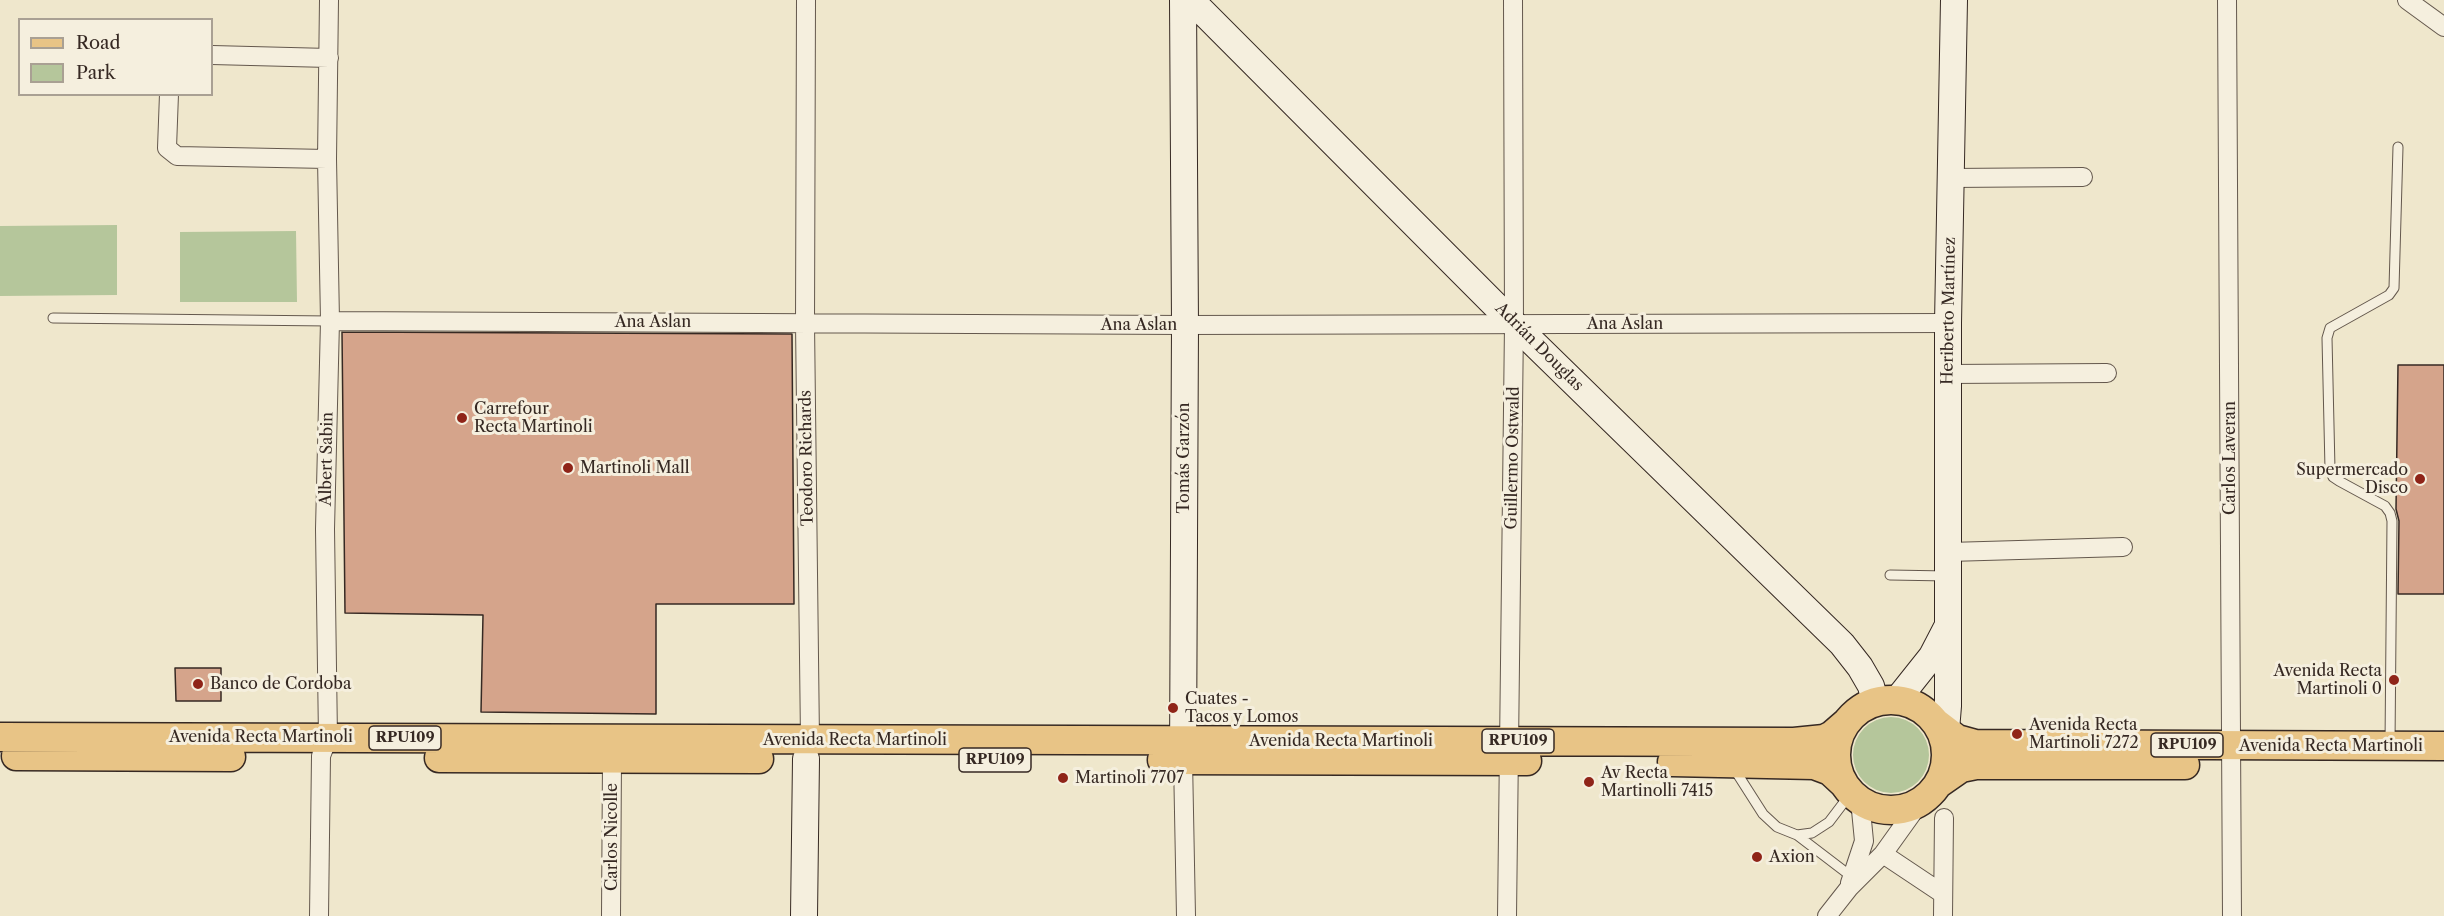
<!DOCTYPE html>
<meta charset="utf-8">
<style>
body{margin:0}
#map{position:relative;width:2444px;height:916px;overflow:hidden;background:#efe7cc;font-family:"Libre Caslon Text",serif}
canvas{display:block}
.legend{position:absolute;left:18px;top:18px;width:195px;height:78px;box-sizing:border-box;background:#f5efde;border:2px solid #a9a093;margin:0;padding:8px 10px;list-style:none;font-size:18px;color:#362923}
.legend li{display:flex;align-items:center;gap:12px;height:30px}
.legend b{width:30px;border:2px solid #a9a093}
</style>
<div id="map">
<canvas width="2444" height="916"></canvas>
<ul class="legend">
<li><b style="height:8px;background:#e8c486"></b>Road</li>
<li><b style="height:16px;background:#b5c69b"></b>Park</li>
</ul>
</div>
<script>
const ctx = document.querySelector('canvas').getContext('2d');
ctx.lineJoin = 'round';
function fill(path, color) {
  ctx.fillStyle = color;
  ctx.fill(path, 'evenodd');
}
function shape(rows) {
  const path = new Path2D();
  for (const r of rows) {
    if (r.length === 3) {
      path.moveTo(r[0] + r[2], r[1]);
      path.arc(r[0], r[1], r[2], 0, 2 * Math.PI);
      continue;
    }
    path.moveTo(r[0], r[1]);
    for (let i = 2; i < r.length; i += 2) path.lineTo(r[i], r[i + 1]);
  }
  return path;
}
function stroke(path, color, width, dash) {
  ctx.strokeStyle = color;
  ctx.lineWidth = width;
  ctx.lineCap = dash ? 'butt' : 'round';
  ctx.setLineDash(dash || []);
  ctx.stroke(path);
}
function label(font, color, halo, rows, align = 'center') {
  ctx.font = font + ' "Libre Caslon Text",serif';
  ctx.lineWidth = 6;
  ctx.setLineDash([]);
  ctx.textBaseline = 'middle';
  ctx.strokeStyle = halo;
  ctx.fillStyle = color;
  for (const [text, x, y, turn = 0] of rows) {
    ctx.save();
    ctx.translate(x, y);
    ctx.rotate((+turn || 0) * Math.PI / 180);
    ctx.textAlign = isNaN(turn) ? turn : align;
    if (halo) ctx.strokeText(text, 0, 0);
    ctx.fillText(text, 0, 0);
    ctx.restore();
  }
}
fill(shape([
 [117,225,117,295,0,296,0,226],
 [296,231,297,302,180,302,180,232],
 [1891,755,38]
]), '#b5c69b');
const building = shape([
 [342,332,792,334,794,604,656,604,656,714,481,712,483,615,345,613,342,332],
 [2398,365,2444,365,2444,594,2398,594,2399,521,2396,509,2398,365],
 [175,668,221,668,221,701,176,701,175,668]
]);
fill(building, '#d5a48b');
stroke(building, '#362923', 1.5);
const lane = shape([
 [53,318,330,321],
 [1890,575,1948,576],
 [2390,744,2392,521,2390,513,2385,506,2339,481,2333,477,2330,469,2327,338,2330,328,2389,295,2394,288,2398,147],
 [1733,767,1763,814,1777,827,1797,835,1812,833,1829,822,1851,793],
 [1797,835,1852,877]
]);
const street = shape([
 [806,0,805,323,810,740,808,749],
 [2227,0,2232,916],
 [2407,0,2444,27],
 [212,55,329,58],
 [169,94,167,148,177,156,327,159],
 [1950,178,2083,177],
 [330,321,1185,325,1948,323],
 [1948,374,2107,373],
 [1949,552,2123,547],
 [1183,760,1186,916],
 [1883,854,1943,894],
 [1850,883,1864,841,1860,800],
 [319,916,321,756,328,738,325,529,330,321,327,159,329,0],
 [611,916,612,759],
 [1507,916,1514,324,1513,0],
 [1827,916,1849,888,1883,854,1921,801],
 [1943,916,1944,818]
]);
const secondary = shape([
 [1191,0,1514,324,1842,644,1860,667,1871,686,1875,702],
 [1897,700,1932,656,1946,629],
 [1945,742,1948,706,1948,323,1954,0],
 [1183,760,1185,325,1183,0],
 [804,916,806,759]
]);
const primary = shape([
 [1891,755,55],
 [1936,723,1957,739,1975,744,2444,746],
 [0,737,1794,742,1824,739,1832,735,1847,722],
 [16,756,231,757],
 [439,758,759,759],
 [1162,760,1527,761],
 [1672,762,1814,765,1830,771,1844,784],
 [1938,784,1961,768,1976,765,2185,765]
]);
stroke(lane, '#64584d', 11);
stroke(street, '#64584d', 20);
stroke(secondary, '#362923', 28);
stroke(primary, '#362923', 31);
stroke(lane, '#f5efde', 9);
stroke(street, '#f5efde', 18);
stroke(secondary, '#f5efde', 26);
stroke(primary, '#e8c486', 28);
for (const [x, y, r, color] of [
 [462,418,6,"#8f2418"],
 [568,468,6,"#8f2418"],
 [2420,479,6,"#8f2418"],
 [2394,680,6,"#8f2418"],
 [198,684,6,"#8f2418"],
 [1173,708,6,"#8f2418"],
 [2017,734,6,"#8f2418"],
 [1063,778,6,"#8f2418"],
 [1589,782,6,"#8f2418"],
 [1757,857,6,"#8f2418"]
]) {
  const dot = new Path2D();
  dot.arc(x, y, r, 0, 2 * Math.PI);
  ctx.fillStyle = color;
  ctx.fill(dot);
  stroke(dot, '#f5efde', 2);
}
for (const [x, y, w] of [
 [405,738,72],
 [1518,741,72],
 [2187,745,72],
 [995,760,72]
]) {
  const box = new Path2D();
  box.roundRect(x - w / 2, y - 12, w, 24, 4.5);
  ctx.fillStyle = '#f5efde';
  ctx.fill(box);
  stroke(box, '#362923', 1.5);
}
label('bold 15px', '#362923', null, [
 ["RPU109",405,738],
 ["RPU109",1518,741],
 ["RPU109",2187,745],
 ["RPU109",995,760]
]);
label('16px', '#362923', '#f5efde', [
 ["Heriberto Martínez",1949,311,-89],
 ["Ana Aslan",653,322],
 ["Ana Aslan",1625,324],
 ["Ana Aslan",1139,325],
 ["Adrián Douglas",1539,347,45],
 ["Teodoro Richards",807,458,-91],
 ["Tomás Garzón",1184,458,-90],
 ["Guillermo Ostwald",1513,458,-89],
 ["Carlos Laveran",2230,458,-90],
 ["Albert Sabin",327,459,-89],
 ["Avenida Recta Martinoli",261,737],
 ["Avenida Recta Martinoli",855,740],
 ["Avenida Recta Martinoli",1341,741],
 ["Avenida Recta Martinoli",2331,746],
 ["Carlos Nicolle",612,837,-90]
]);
label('16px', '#362923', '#f5efde', [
 ["Carrefour",474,409],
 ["Recta Martinoli",474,427],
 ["Martinoli Mall",580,468],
 ["Supermercado",2408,470,"right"],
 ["Disco",2408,488,"right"],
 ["Avenida Recta",2382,671,"right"],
 ["Martinoli 0",2382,689,"right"],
 ["Banco de Cordoba",210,684],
 ["Cuates -",1185,699],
 ["Tacos y Lomos",1185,717],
 ["Avenida Recta",2029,725],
 ["Martinoli 7272",2029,743],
 ["Av Recta",1601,773],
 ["Martinolli 7415",1601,791],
 ["Martinoli 7707",1075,778],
 ["Axion",1769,857]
], 'left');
</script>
